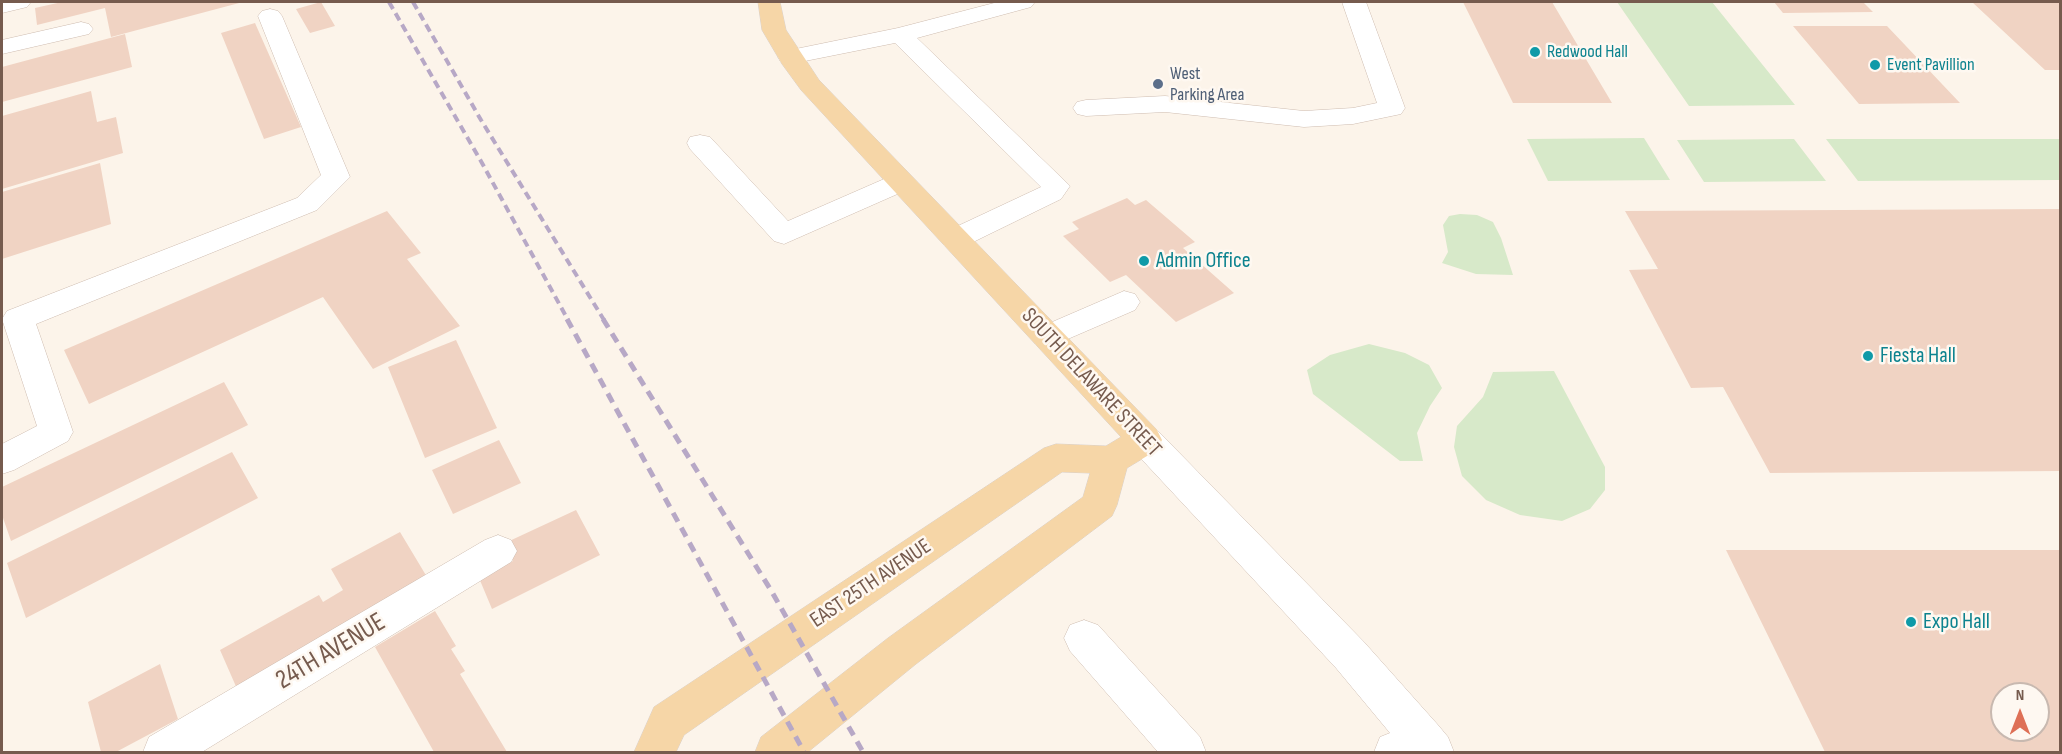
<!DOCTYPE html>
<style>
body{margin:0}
#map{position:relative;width:2062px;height:754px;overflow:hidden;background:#fcf4ea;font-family:"Sofia Sans Condensed",sans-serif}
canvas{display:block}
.frame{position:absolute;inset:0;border:3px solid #765b4e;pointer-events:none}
.north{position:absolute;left:1990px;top:682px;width:60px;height:60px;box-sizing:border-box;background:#fef8f1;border:2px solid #c8b9b0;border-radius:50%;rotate:0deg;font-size:16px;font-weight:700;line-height:24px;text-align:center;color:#765b4e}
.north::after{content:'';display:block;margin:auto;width:21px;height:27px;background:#de7056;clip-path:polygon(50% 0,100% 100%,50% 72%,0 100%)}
</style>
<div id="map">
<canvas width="2062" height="754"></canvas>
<div class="frame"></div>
<div class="north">N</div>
</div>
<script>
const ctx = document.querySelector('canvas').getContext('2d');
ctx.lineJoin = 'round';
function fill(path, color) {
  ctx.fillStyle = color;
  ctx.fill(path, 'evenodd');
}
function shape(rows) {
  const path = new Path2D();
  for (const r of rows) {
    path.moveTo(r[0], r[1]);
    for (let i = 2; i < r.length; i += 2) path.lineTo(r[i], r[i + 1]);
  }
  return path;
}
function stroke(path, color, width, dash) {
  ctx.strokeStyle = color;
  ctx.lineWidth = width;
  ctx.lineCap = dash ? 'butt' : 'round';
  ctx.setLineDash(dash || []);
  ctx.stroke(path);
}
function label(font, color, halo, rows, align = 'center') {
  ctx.font = font + ' "Sofia Sans Condensed",sans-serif';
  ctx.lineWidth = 5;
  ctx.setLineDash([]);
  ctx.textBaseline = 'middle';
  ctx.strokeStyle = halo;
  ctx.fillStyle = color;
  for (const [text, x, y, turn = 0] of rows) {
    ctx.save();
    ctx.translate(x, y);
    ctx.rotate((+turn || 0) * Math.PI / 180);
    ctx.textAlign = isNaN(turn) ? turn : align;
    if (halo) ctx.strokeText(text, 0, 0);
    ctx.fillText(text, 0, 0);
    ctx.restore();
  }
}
fill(shape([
 [1617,2,1712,2,1795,105,1689,106],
 [1644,138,1670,180,1548,181,1527,139],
 [1794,139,1826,181,1704,182,1677,140],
 [1826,139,2060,139,2060,180,1858,181],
 [1460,214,1477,215,1493,222,1501,238,1513,275,1476,274,1442,263,1448,252,1443,225,1449,216],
 [1369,344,1405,353,1429,365,1442,388,1430,406,1417,433,1423,461,1400,461,1313,394,1307,370,1330,355],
 [1554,371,1605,467,1605,490,1590,509,1562,521,1520,515,1486,500,1462,476,1454,447,1457,426,1483,397,1493,372]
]), '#d7e9c9');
fill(shape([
 [62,2,243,2,111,37,105,8,37,25,35,8],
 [321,2,335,26,310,33,296,9],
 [1463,2,1552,2,1612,103,1513,103],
 [1774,2,1863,2,1873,12,1783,13],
 [1972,2,2060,2,2060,70,2045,70],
 [255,23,301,127,264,139,221,33],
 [1793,26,1887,26,1960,103,1859,104],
 [125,34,132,67,2,102,2,67],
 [91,91,97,122,116,117,123,153,2,189,2,116],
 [100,163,111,224,2,259,2,192],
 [1127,198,1135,205,1146,200,1195,242,1183,248,1234,293,1176,322,1126,275,1110,282,1063,236,1079,229,1072,222],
 [2060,209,2060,471,1770,473,1723,387,1691,388,1629,270,1658,269,1625,211],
 [387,211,421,253,407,259,460,326,373,369,323,297,89,404,64,350],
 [456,340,497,428,425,458,388,367],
 [224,382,248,425,11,541,2,515,2,487],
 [499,440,521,483,453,514,432,470],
 [232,452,258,498,26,618,7,563],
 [576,510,600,555,492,609,479,578,513,561,505,543],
 [400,532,427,577,238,691,220,650,319,595,323,602,343,590,331,569],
 [1726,550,2060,550,2060,752,1825,752],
 [2002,694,2038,694,2038,730,2002,730],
 [435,611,456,646,451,649,465,671,460,674,507,752,434,752,375,647],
 [160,664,178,719,116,752,101,752,88,702]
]), '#f0d3c3');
const minor = shape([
 [2,2,31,2,27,7,2,13,2,2],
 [998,2,1035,2,1031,7,917,38,1070,186,1061,199,965,246,955,249,945,246,940,239,945,232,1041,187,895,43,790,64,781,62,778,57,781,52,898,28,998,2],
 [1342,2,1366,2,1405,108,1401,114,1353,124,1304,127,1165,112,1086,116,1077,114,1073,108,1077,102,1086,100,1165,96,1304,111,1353,108,1377,103,1342,2],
 [270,9,278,11,282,16,350,177,317,210,36,324,73,432,68,441,14,470,2,474,2,444,37,426,2,319,7,311,297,198,321,175,258,16,262,11,270,9],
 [81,22,89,24,93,29,89,34,2,54,2,40,81,22],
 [700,135,710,137,788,221,891,176,901,173,911,176,915,182,911,188,784,244,774,241,690,149,687,143,690,137,700,135],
 [1124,291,1135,294,1140,302,1135,310,1047,348,1036,345,1031,337,1036,329,1124,291],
 [1145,426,1157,430,1364,642,1438,725,1448,737,1454,752,1374,752,1380,737,1390,733,1336,668,1133,450,1128,440,1133,430,1145,426],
 [498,535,511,540,517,551,511,562,202,752,143,752,149,737,485,540,498,535],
 [1084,620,1098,625,1200,737,1206,752,1158,752,1070,651,1064,638,1070,625,1084,620]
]);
const major = shape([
 [758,2,780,2,786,30,819,80,1157,430,1162,440,1157,450,1127,468,1117,505,1112,516,916,664,808,752,755,752,761,737,888,638,1083,497,1090,473,1062,472,684,735,676,752,634,752,654,707,1044,448,1056,444,1106,446,1121,437,801,90,782,64,762,30,758,2]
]);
stroke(minor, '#cebcb0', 1);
stroke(major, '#d9d1cd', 1);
fill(minor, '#fff');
fill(major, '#f6d6a7');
stroke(shape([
 [389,2,482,163,568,320],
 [413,2,481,120,604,320]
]), '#b7a8c6', 4, [8, 5]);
stroke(shape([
 [567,319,804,752],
 [603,319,772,592,863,752]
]), '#b7a8c6', 5, [10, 7]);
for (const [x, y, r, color] of [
 [1535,52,6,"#0f9aa8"],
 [1875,65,6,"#0f9aa8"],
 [1158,84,6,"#5c6f8a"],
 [1144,261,6,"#0f9aa8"],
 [1868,356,6,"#0f9aa8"],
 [1911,622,6,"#0f9aa8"]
]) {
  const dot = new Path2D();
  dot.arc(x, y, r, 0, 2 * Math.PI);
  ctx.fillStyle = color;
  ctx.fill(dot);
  stroke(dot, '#fef8f1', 2);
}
label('18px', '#0d838f', '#fef8f1', [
 ["Redwood Hall",1547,52],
 ["Event Pavillion",1887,65]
], 'left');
label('18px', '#4e5e75', '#fef8f1', [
 ["West",1170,74],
 ["Parking Area",1170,95]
], 'left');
label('22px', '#0d838f', '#fef8f1', [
 ["Admin Office",1156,261],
 ["Fiesta Hall",1880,356],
 ["Expo Hall",1923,622]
], 'left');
label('22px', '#765b4e', '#fef8f1', [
 ["SOUTH DELAWARE STREET",1091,383,47],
 ["EAST 25TH AVENUE",871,584,-34]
]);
label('27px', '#765b4e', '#fef8f1', [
 ["24TH AVENUE",331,652,-31]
]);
</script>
